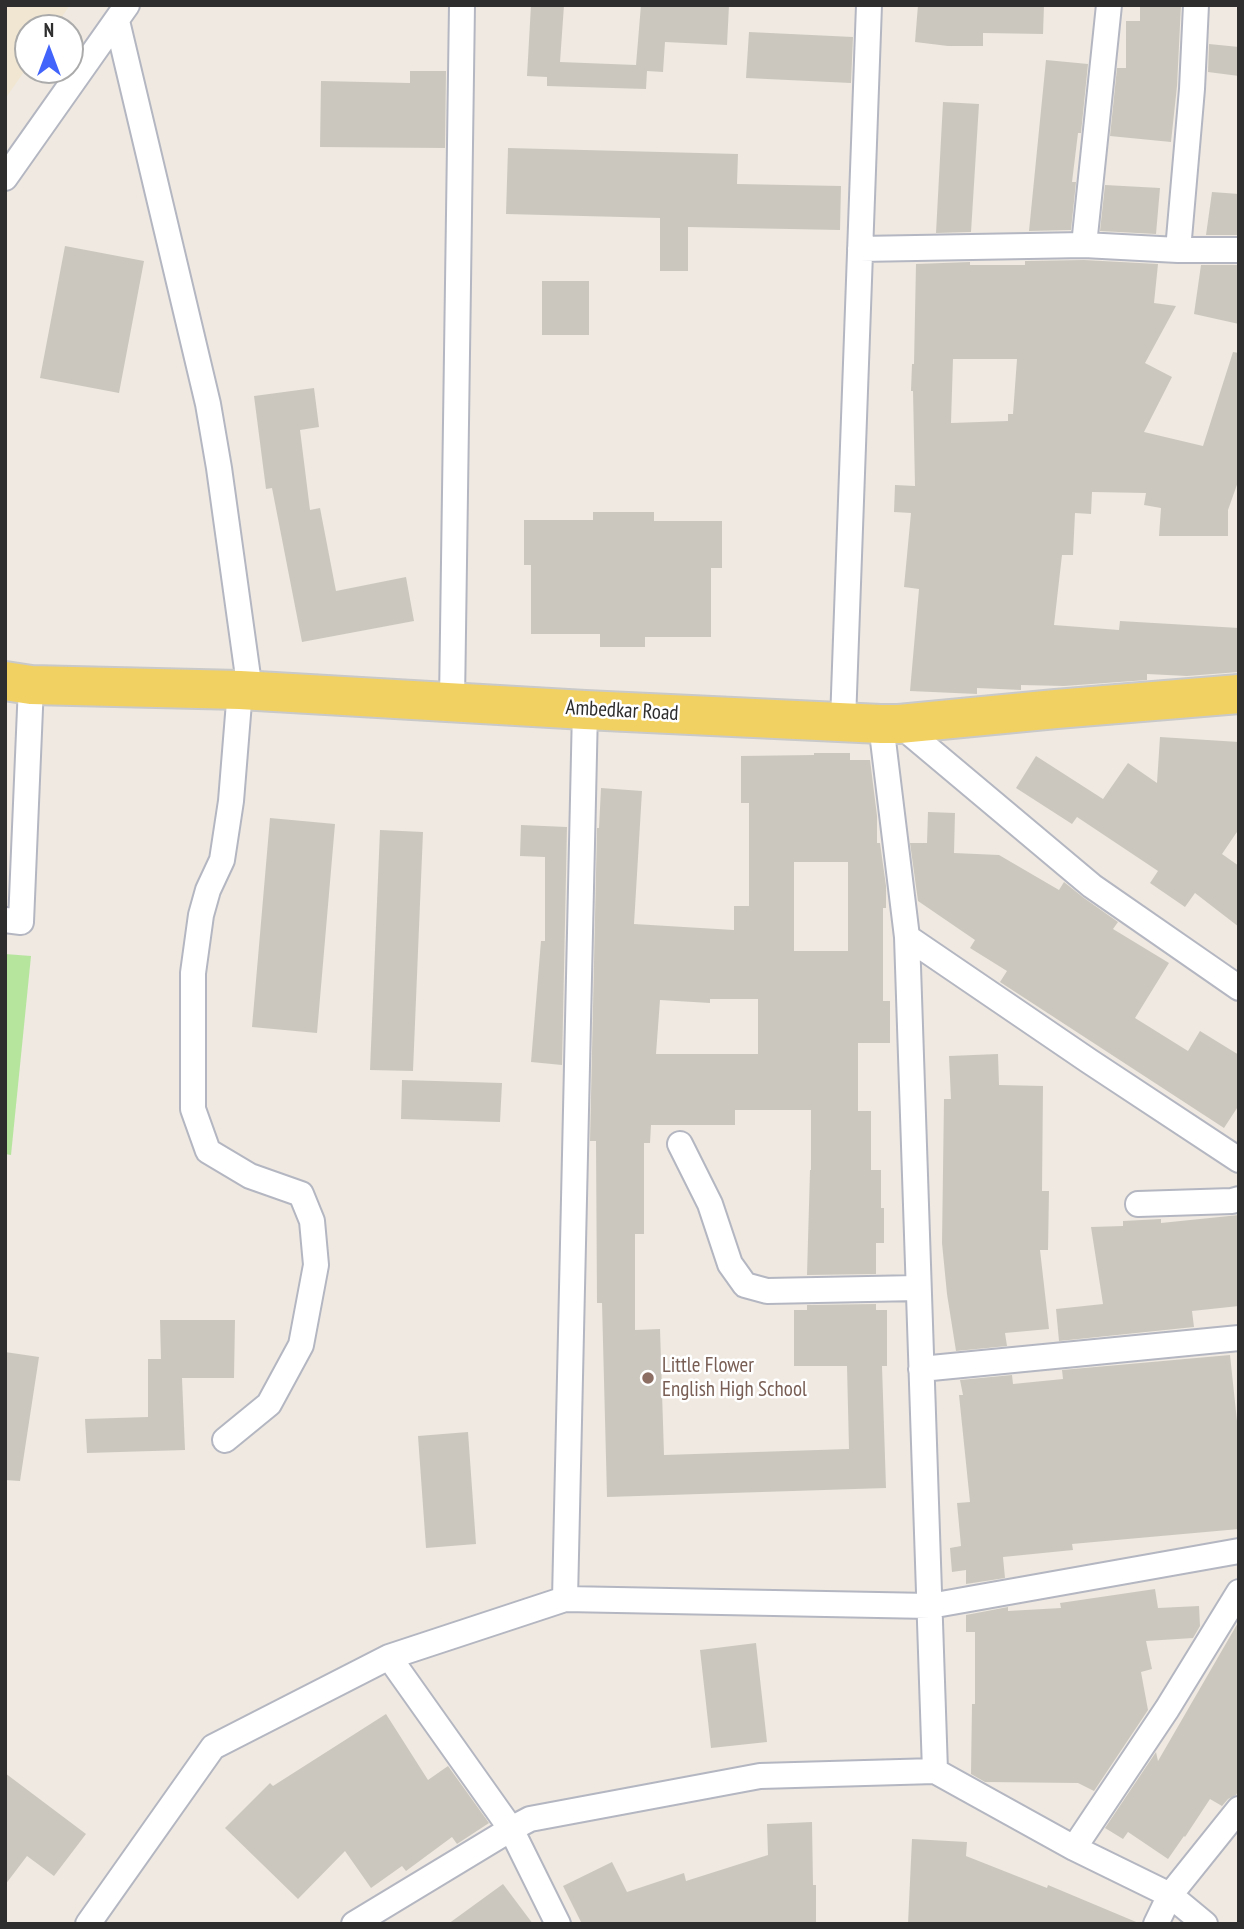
<!DOCTYPE html>
<style>
body{margin:0}
#map{position:relative;width:1244px;height:1929px;overflow:hidden;background:#efe9e1;font-family:"PT Sans Narrow",sans-serif}
canvas{display:block}
.frame{position:absolute;inset:0;border:7px solid #2e2e2e;pointer-events:none}
.north{position:absolute;left:14px;top:14px;width:70px;height:70px;box-sizing:border-box;background:#fff;border:2px solid #ababab;border-radius:50%;rotate:0deg;font-size:19px;font-weight:700;line-height:28px;text-align:center;color:#2e2e2e}
.north::after{content:'';display:block;margin:auto;width:24px;height:32px;background:#4264fb;clip-path:polygon(50% 0,100% 100%,50% 72%,0 100%)}
</style>
<div id="map">
<canvas width="1244" height="1929"></canvas>
<div class="frame"></div>
<div class="north">N</div>
</div>
<script>
const ctx = document.querySelector('canvas').getContext('2d');
ctx.lineJoin = 'round';
function fill(path, color) {
  ctx.fillStyle = color;
  ctx.fill(path, 'evenodd');
}
function shape(rows) {
  const path = new Path2D();
  for (const r of rows) {
    path.moveTo(r[0], r[1]);
    for (let i = 2; i < r.length; i += 2) path.lineTo(r[i], r[i + 1]);
  }
  return path;
}
function stroke(path, color, width, dash) {
  ctx.strokeStyle = color;
  ctx.lineWidth = width;
  ctx.lineCap = dash ? 'butt' : 'round';
  ctx.setLineDash(dash || []);
  ctx.stroke(path);
}
function label(font, color, halo, rows, align = 'center') {
  ctx.font = font + ' "PT Sans Narrow",sans-serif';
  ctx.lineWidth = 5;
  ctx.setLineDash([]);
  ctx.textBaseline = 'middle';
  ctx.strokeStyle = halo;
  ctx.fillStyle = color;
  for (const [text, x, y, turn = 0] of rows) {
    ctx.save();
    ctx.translate(x, y);
    ctx.rotate((+turn || 0) * Math.PI / 180);
    ctx.textAlign = isNaN(turn) ? turn : align;
    if (halo) ctx.strokeText(text, 0, 0);
    ctx.fillText(text, 0, 0);
    ctx.restore();
  }
}
fill(shape([
 [5,5,70,5,54,28,28,28,28,66,5,99]
]), '#f0e6d1');
fill(shape([
 [5,954,31,956,11,1155,5,1154]
]), '#b6e59e');
fill(shape([
 [531,5,564,5,560,62,636,65,641,5,729,5,727,45,665,42,663,72,647,71,646,89,547,86,547,77,527,76],
 [918,5,1044,5,1043,34,983,33,983,46,948,46,915,42],
 [1140,5,1181,5,1177,86,1171,142,1110,136,1117,68,1126,68,1126,21,1140,21],
 [749,32,853,37,851,83,746,78],
 [1209,44,1239,47,1239,76,1208,72],
 [1046,60,1088,64,1081,133,1078,133,1072,182,1076,182,1071,230,1029,231],
 [410,71,446,71,445,148,320,147,321,81,410,83],
 [943,102,979,104,971,232,936,233],
 [508,148,738,154,737,184,841,186,840,230,688,227,688,271,660,271,660,218,506,214],
 [1105,185,1160,188,1156,234,1100,231],
 [1212,192,1239,194,1239,235,1206,235],
 [65,246,144,261,119,393,40,378],
 [1084,260,1158,264,1154,303,1176,306,1145,363,1172,377,1144,432,1203,446,1233,352,1239,353,1239,479,1228,510,1228,536,1159,536,1161,508,1144,505,1146,493,1092,492,1091,514,1075,513,1073,555,1062,555,1054,625,1119,630,1120,621,1239,628,1239,672,1187,676,1147,674,1147,680,1064,686,1021,685,1021,690,977,688,977,694,910,691,919,589,904,587,911,513,894,512,895,485,915,486,913,391,911,391,912,364,914,364,916,264,970,262,970,265,1025,265,1025,261],
 [953,359,1017,359,1013,414,1008,414,1008,421,951,423],
 [1201,265,1239,265,1239,324,1194,314],
 [542,281,589,281,589,335,542,335],
 [314,388,319,427,300,430,310,510,320,508,336,591,406,577,414,621,302,642,272,488,266,489,254,396],
 [593,512,654,512,654,521,722,521,722,568,711,568,711,637,645,637,645,647,600,647,600,634,531,634,531,565,524,565,524,520,593,520],
 [1160,737,1239,742,1239,829,1222,854,1239,866,1239,927,1195,893,1185,907,1150,883,1158,871,1077,817,1072,824,1016,788,1036,756,1103,799,1128,763,1157,783],
 [814,753,850,753,850,760,870,760,877,816,877,843,880,843,886,886,886,908,883,908,883,1001,890,1001,890,1043,858,1043,858,1111,871,1111,871,1170,881,1170,881,1208,884,1208,884,1243,876,1243,876,1274,807,1275,810,1170,811,1170,811,1110,735,1110,735,1125,651,1125,650,1143,644,1143,644,1234,635,1234,635,1330,660,1329,664,1455,849,1449,847,1366,794,1366,794,1310,807,1310,807,1305,876,1304,876,1310,887,1310,887,1366,882,1366,886,1488,607,1497,602,1303,597,1303,596,1141,590,1141,597,828,599,828,601,788,642,791,634,924,734,930,734,906,749,906,749,803,741,803,741,756,814,755],
 [794,862,848,862,848,951,794,951],
 [710,999,758,999,758,1054,656,1054,660,1000,710,1003],
 [928,812,955,813,954,853,999,855,1059,890,1064,882,1084,898,1118,922,1113,929,1169,963,1135,1018,1188,1051,1200,1031,1239,1055,1239,1105,1224,1128,1000,982,1007,971,970,948,975,940,918,901,910,843,927,843],
 [270,818,335,824,317,1033,252,1027],
 [521,825,567,827,562,1065,531,1062,541,941,545,941,545,857,520,856],
 [380,830,423,832,413,1071,370,1070],
 [998,1054,999,1085,1043,1086,1042,1191,1049,1191,1048,1250,1040,1250,1049,1329,1005,1333,1007,1346,956,1351,947,1294,942,1243,944,1099,951,1099,949,1056],
 [402,1080,502,1083,500,1122,401,1119],
 [1239,1215,1239,1306,1192,1311,1194,1327,1059,1341,1056,1309,1103,1304,1091,1227,1123,1226,1123,1221,1161,1219,1161,1223],
 [160,1320,235,1320,234,1378,182,1378,185,1450,87,1453,85,1419,148,1417,148,1359,161,1359],
 [5,1352,39,1357,20,1481,5,1480],
 [1230,1355,1239,1440,1239,1529,1072,1544,1073,1550,1003,1557,1005,1578,966,1584,966,1570,952,1572,950,1548,961,1546,957,1503,970,1502,959,1395,963,1395,960,1380,1012,1375,1013,1384,1063,1379,1062,1370],
 [468,1432,476,1544,426,1548,418,1436],
 [1155,1589,1158,1608,1199,1606,1200,1626,1193,1638,1146,1641,1152,1669,1141,1672,1148,1710,1094,1791,1078,1783,985,1782,971,1774,972,1704,975,1704,975,1632,966,1632,966,1615,1008,1607,1008,1611,1061,1608,1060,1603],
 [1239,1621,1239,1790,1236,1795,1228,1799,1222,1806,1210,1799,1185,1837,1184,1836,1168,1859,1128,1832,1123,1839,1105,1828,1156,1752,1158,1761],
 [756,1643,767,1742,711,1748,700,1650],
 [386,1714,428,1780,448,1766,489,1823,457,1844,452,1837,406,1871,402,1866,371,1888,345,1851,298,1899,225,1828,270,1783,273,1786],
 [5,1773,86,1834,54,1876,27,1856,5,1885],
 [812,1822,813,1885,816,1885,816,1924,582,1924,563,1886,612,1862,627,1892,684,1873,686,1881,768,1855,767,1824],
 [912,1839,967,1842,966,1856,1047,1888,1048,1885,1141,1924,908,1924],
 [503,1884,533,1924,448,1924]
]), '#cbc7bf');
const street = shape([
 [117,21,208,404,219,468,250,691],
 [5,178,127,5],
 [1084,245,1109,5],
 [860,249,1084,245,1178,250,1239,250],
 [1178,250,1192,89,1196,5],
 [452,701,462,5],
 [843,721,869,5],
 [881,724,907,937,935,1771,1074,1848,1170,1895,1205,1924],
 [899,724,1092,886,1239,988],
 [5,920,21,922,31,685],
 [907,937,1089,1061,1239,1160],
 [680,1144,710,1204,730,1264,745,1285,767,1291,918,1288],
 [1138,1204,1232,1201,1239,1199],
 [921,1369,1239,1338],
 [225,1440,269,1404,301,1345,316,1265,312,1221,301,1194,250,1176,208,1151,193,1109,193,973,201,915,208,890,222,860,231,801,240,690],
 [565,1599,930,1606,1239,1551],
 [389,1657,565,1599,585,710],
 [1074,1848,1167,1709,1239,1592],
 [88,1924,213,1747,389,1657,511,1829,558,1924],
 [354,1924,511,1829,530,1819,760,1776,935,1771],
 [1156,1924,1170,1895,1239,1809]
]);
const primary = shape([
 [5,681,31,685,240,690,585,710,881,724,899,724,1056,709,1239,694]
]);
stroke(street, '#b4b7c1', 28);
stroke(primary, '#c9c9c9', 42);
stroke(street, '#fff', 24);
stroke(primary, '#f2d163', 38);
for (const [x, y, r, color] of [
 [648,1378,7,"#8d6e63"]
]) {
  const dot = new Path2D();
  dot.arc(x, y, r, 0, 2 * Math.PI);
  ctx.fillStyle = color;
  ctx.fill(dot);
  stroke(dot, '#fff', 2.5);
}
label('21px', '#2e2e2e', '#fff', [
 ["Ambedkar Road",622,711,3]
]);
label('21px', '#785e54', '#fff', [
 ["Little Flower",662,1366],
 ["English High School",662,1390]
], 'left');
</script>
